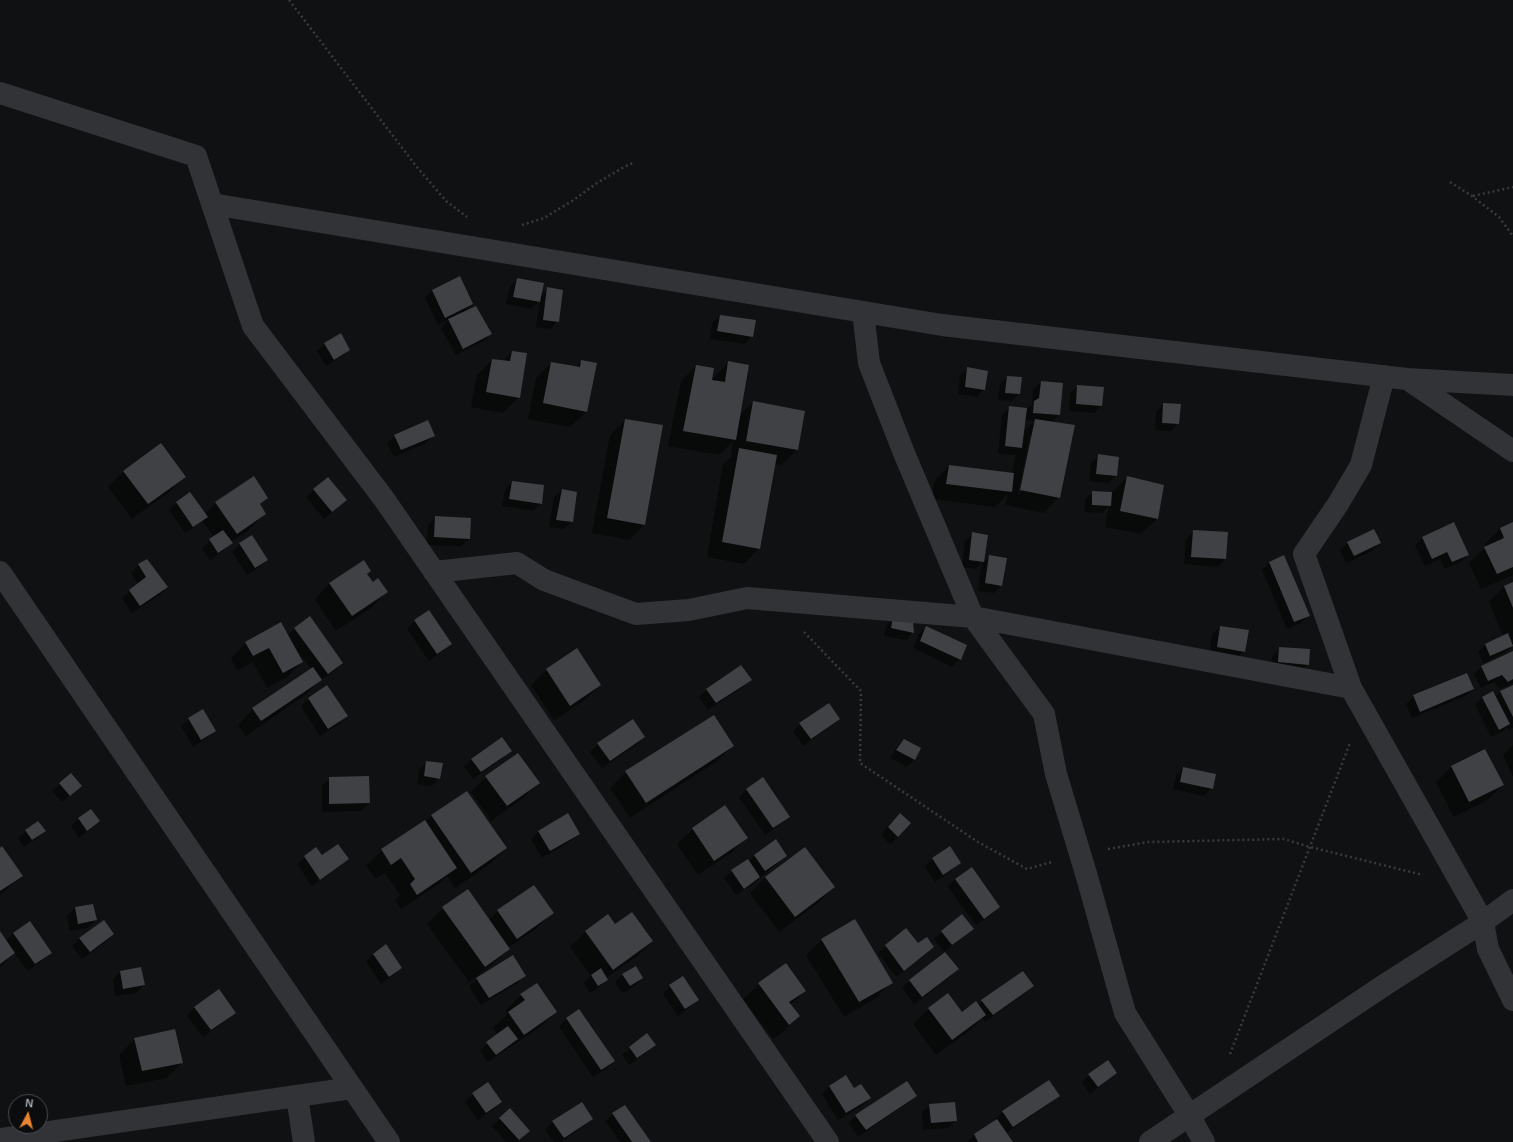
<!DOCTYPE html>
<style>
body{margin:0}
#map{position:relative;width:1513px;height:1142px;overflow:hidden;background:#101112;font-family:Helvetica,sans-serif}
canvas{display:block}
.north{position:absolute;left:8px;top:1094px;width:40px;height:40px;box-sizing:border-box;background:#0b0c0d;border:1px solid #474b4f;border-radius:50%;rotate:7deg;font-size:11px;font-weight:700;line-height:16px;text-align:center;color:#a2aab2}
.north::after{content:'';display:block;margin:auto;width:14px;height:18px;background:#eb842f;clip-path:polygon(50% 0,100% 100%,50% 72%,0 100%)}
</style>
<div id="map">
<canvas width="1513" height="1142"></canvas>
<div class="north">N</div>
</div>
<script>
const ctx = document.querySelector('canvas').getContext('2d');
ctx.lineJoin = 'round';
function fill(path, color) {
  ctx.fillStyle = color;
  ctx.fill(path, 'evenodd');
}
function shape(rows) {
  const path = new Path2D();
  for (const r of rows) {
    path.moveTo(r[0], r[1]);
    for (let i = 2; i < r.length; i += 2) path.lineTo(r[i], r[i + 1]);
  }
  return path;
}
function stroke(path, color, width, dash) {
  ctx.strokeStyle = color;
  ctx.lineWidth = width;
  ctx.lineCap = dash ? 'butt' : 'round';
  ctx.setLineDash(dash || []);
  ctx.stroke(path);
}
fill(shape([
 [459,277,472,303,463,313,491,334,484,341,456,355,441,328,449,319,438,325,425,298,432,291],
 [517,279,540,296,548,289,558,321,550,329,536,327,540,301,531,309,506,304,510,287],
 [720,316,752,336,745,344,710,339,712,323],
 [340,334,349,350,341,357,326,366,317,351,324,344],
 [512,352,519,397,503,413,471,407,477,375,492,360,503,361],
 [581,361,586,412,570,427,528,419,536,378,551,363,576,367],
 [729,362,739,416,753,402,804,412,797,450,781,465,774,464,759,548,744,564,707,557,723,464,731,457,733,441,719,455,668,446,681,381,696,366,711,380],
 [967,369,984,389,977,397,958,394,960,376],
 [1007,377,1019,394,1012,401,998,400,1000,384],
 [1041,382,1062,384,1059,415,1051,423,1059,497,1044,513,1005,505,1008,494,995,507,932,499,934,482,949,466,1012,473,1016,453,1014,455,998,454,1002,415,1009,408,1025,411,1032,405,1033,389],
 [1024,420,1035,421,1023,432],
 [1030,436,1032,436,1020,495,1018,495],
 [1078,386,1101,406,1094,413,1069,411,1070,393],
 [1163,404,1178,423,1171,431,1155,430,1156,412],
 [625,420,644,525,629,540,592,533,610,435],
 [395,436,433,436,426,443,394,457,387,443],
 [161,444,184,477,169,492,132,519,108,487,123,472],
 [1099,456,1116,476,1108,483,1089,481,1091,463],
 [1127,477,1163,485,1157,519,1141,534,1105,527,1109,506,1102,513,1084,512,1085,499,1093,492,1112,493],
 [328,478,346,500,324,519,306,497],
 [512,482,543,486,541,504,533,511,502,506,505,490],
 [562,490,572,522,564,529,549,527,554,497],
 [267,498,260,505,265,513,250,529,231,542,232,543,224,550,210,560,202,548,214,537,202,521,185,533,169,510,176,503,205,514,216,503],
 [435,518,469,539,461,546,427,545,428,525],
 [1513,523,1513,575,1481,589,1469,563,1486,547,1485,544,1500,529],
 [1194,531,1225,559,1218,567,1184,564,1186,539],
 [972,534,986,536,983,563,990,556,1001,586,994,593,978,591,982,562,976,569,962,567,965,541],
 [252,537,266,560,259,567,247,575,232,552,240,544],
 [1422,538,1468,555,1460,562,1444,569,1440,559,1425,566,1415,546],
 [1348,543,1379,543,1372,551,1346,563,1340,550],
 [1283,556,1309,616,1301,623,1287,629,1262,570,1269,563],
 [147,560,167,587,160,595,132,613,122,598,138,584,131,573,138,565],
 [366,574,372,583,386,592,371,608,336,631,315,599,330,583],
 [1513,583,1513,645,1505,653,1483,663,1478,652,1485,645,1503,636,1489,602,1504,587],
 [428,611,450,644,443,651,429,661,407,629,414,621],
 [894,618,913,632,906,640,884,636,886,626],
 [927,627,965,645,960,659,952,667,913,648,919,634],
 [1220,627,1244,651,1236,659,1210,655,1212,634],
 [295,628,342,663,334,671,320,681,305,695,246,736,238,725,253,709,311,669,296,649,295,649,302,662,287,677,267,688,253,662,237,671,231,658,246,643,287,636],
 [1280,648,1308,664,1300,672,1271,670,1272,656],
 [577,650,600,685,585,700,554,720,531,685,546,670],
 [1513,652,1513,683,1500,689,1494,682,1481,688,1474,674,1482,667],
 [750,679,743,687,708,710,699,697,707,690],
 [1513,686,1513,728,1509,730,1507,727,1502,732,1491,737,1475,705,1482,697,1495,697,1500,692],
 [1473,689,1465,696,1412,718,1406,704,1414,696],
 [309,698,346,716,339,724,320,736,301,706],
 [189,719,215,731,207,738,193,747,181,726],
 [839,719,831,726,803,746,793,731,800,724],
 [644,737,636,745,602,768,590,752,598,744],
 [904,740,920,749,914,760,907,767,890,758,896,748],
 [1513,745,1513,777,1503,755],
 [733,746,717,761,630,818,610,788,626,772],
 [510,750,503,758,473,779,464,767,472,760],
 [1485,750,1503,785,1487,800,1454,817,1436,782,1451,767],
 [427,762,439,778,432,786,417,784,419,770],
 [1183,768,1212,788,1204,796,1173,789,1176,776],
 [70,775,73,793,62,802,52,791],
 [368,777,369,803,361,811,322,812,322,786,330,778],
 [486,777,538,783,523,798,491,821,471,792],
 [763,778,789,817,781,824,765,835,739,797,746,790],
 [467,792,506,848,490,864,455,888,447,876,440,883,401,909,395,900,400,895,385,873,376,879,366,866,382,850,425,822,431,816],
 [91,810,99,821,79,838,71,826,78,819],
 [892,822,898,837,890,844,881,835],
 [693,829,747,837,731,853,698,875,677,844],
 [26,831,44,831,37,838,24,847,18,838],
 [539,831,579,833,571,841,542,858,531,839],
 [776,841,786,856,752,885,736,895,724,878,732,871,749,861,754,856],
 [950,848,960,863,952,870,935,882,925,867,932,859],
 [0,849,21,876,0,895],
 [316,849,321,856,348,859,340,866,312,886,297,864],
 [805,849,834,887,818,903,779,932,750,893,765,878],
 [955,879,999,907,991,915,976,925,948,887],
 [468,891,489,920,498,911,552,913,537,928,508,948,493,964,469,982,427,924,443,908],
 [93,905,96,920,88,928,70,931,67,916,75,908],
 [608,915,615,925,652,941,637,956,606,978,607,980,599,987,590,993,584,983,591,976,570,947,585,932],
 [962,915,973,929,944,952,958,969,950,977,914,1004,902,988,909,981,945,953,934,939],
 [29,923,51,953,43,960,28,971,14,953,0,967,0,933,6,941,13,933],
 [906,930,918,945,933,947,925,955,896,977,878,953],
 [113,934,106,942,82,959,72,946,80,938],
 [822,940,891,982,876,998,844,1017,806,955],
 [386,946,401,967,394,975,381,984,366,962,373,955],
 [785,964,805,991,790,1005,798,1016,783,1032,773,1039,743,999,759,984],
 [120,972,144,985,136,993,115,996,113,980],
 [623,974,642,978,635,986,623,993,615,982],
 [524,976,517,983,481,1005,469,986,477,979],
 [536,984,556,1012,540,1027,488,1062,480,1050,498,1035,493,1028,508,1014,505,1011,521,995],
 [670,986,698,1000,690,1007,678,1016,663,994],
 [1033,986,1025,993,985,1022,982,1018,970,1030,936,1055,913,1024,929,1009,948,995,962,1013,978,1005,982,1001],
 [195,1007,234,1013,227,1020,203,1037,187,1015],
 [578,1011,614,1061,606,1069,593,1077,559,1027,566,1019],
 [647,1035,654,1045,647,1052,629,1065,622,1055],
 [135,1039,182,1062,167,1078,126,1086,119,1055],
 [1116,1073,1090,1094,1082,1083,1089,1075],
 [1049,1081,1058,1095,1051,1103,1006,1133,1011,1142,968,1142,974,1135,996,1121,995,1119,1003,1112],
 [830,1086,854,1089,869,1098,862,1106,838,1120,822,1094],
 [473,1094,501,1102,493,1110,478,1120,465,1102],
 [916,1096,908,1103,858,1137,849,1123,856,1115],
 [930,1105,956,1121,948,1128,923,1130,922,1112],
 [510,1110,521,1138,517,1142,506,1142,492,1126],
 [613,1114,650,1142,620,1142,605,1121],
 [592,1119,584,1126,561,1142,554,1142,545,1130,553,1122]
]), '#0007');
fill(shape([
 [460,276,473,304,445,318,432,290],
 [517,278,544,283,540,302,513,297],
 [547,287,563,290,559,322,543,320],
 [476,306,492,334,463,349,448,319],
 [720,315,756,320,753,337,717,331],
 [341,333,350,350,334,360,324,343],
 [512,351,527,353,520,398,486,392,492,359,510,361],
 [581,360,597,363,587,412,543,403,551,362,580,367],
 [728,361,749,365,736,440,683,431,696,365,714,368,712,380,725,382],
 [967,367,988,371,985,390,965,387],
 [1007,376,1022,377,1020,394,1005,393],
 [1041,381,1063,383,1060,415,1033,413,1034,401,1039,398],
 [1077,385,1104,387,1102,406,1076,404],
 [753,401,805,411,798,450,746,441],
 [1163,403,1181,404,1179,424,1162,423],
 [1009,406,1027,408,1022,448,1005,446],
 [625,419,663,425,645,525,607,518],
 [1035,419,1075,425,1060,498,1020,490],
 [428,420,435,436,401,450,394,435],
 [161,443,186,477,148,504,123,471],
 [739,448,777,455,760,549,722,542],
 [1098,454,1119,457,1117,476,1096,474],
 [949,465,1014,473,1012,492,946,484],
 [254,476,268,498,260,504,266,514,237,534,215,502],
 [1127,476,1164,485,1158,519,1120,511],
 [328,477,347,500,332,512,313,489],
 [512,481,544,485,542,504,509,499],
 [562,489,577,492,573,522,556,520],
 [1092,491,1112,492,1111,506,1092,505],
 [190,492,208,517,193,527,176,502],
 [435,516,471,518,470,539,434,537],
 [1454,522,1469,555,1452,562,1447,552,1432,559,1422,537],
 [1513,522,1513,567,1497,574,1484,547,1504,538,1500,528],
 [1374,529,1381,543,1354,556,1347,542],
 [223,530,233,543,218,553,209,539],
 [1193,530,1228,532,1226,559,1191,557],
 [972,532,988,535,984,562,969,560],
 [252,535,268,560,255,568,239,543],
 [989,555,1007,558,1002,586,985,583],
 [1284,555,1310,616,1294,622,1269,562],
 [147,559,168,587,140,606,129,590,146,577,138,564],
 [364,560,371,571,367,574,373,582,378,578,388,592,352,616,329,583],
 [1513,582,1513,608,1504,586],
 [429,610,452,644,437,654,414,620],
 [310,616,343,663,328,674,294,628],
 [893,617,913,621,914,633,891,628],
 [281,622,303,662,283,673,269,648,253,656,245,642],
 [926,626,967,645,961,660,920,641],
 [1220,626,1249,630,1245,652,1217,647],
 [1508,633,1513,646,1490,656,1485,644],
 [1279,647,1310,649,1309,665,1278,662],
 [577,648,601,685,570,706,546,669],
 [1513,651,1513,679,1508,682,1502,675,1488,681,1481,666],
 [741,665,752,680,716,703,706,689],
 [313,667,322,680,261,721,252,708],
 [1467,673,1474,689,1420,712,1413,695],
 [327,685,348,716,328,729,308,698],
 [1513,685,1513,717,1500,691],
 [1493,691,1510,724,1499,730,1482,697],
 [829,703,840,719,811,739,799,723],
 [203,709,216,731,201,740,188,718],
 [714,715,734,746,646,803,625,771],
 [633,719,645,737,610,761,597,743],
 [502,737,512,751,481,772,471,759],
 [904,739,921,748,915,760,896,750],
 [1485,749,1504,785,1469,802,1451,766],
 [518,753,540,783,507,806,485,776],
 [426,761,443,763,440,779,424,776],
 [1183,767,1216,774,1213,789,1180,782],
 [71,773,82,786,70,796,59,783],
 [369,776,370,803,329,804,329,777],
 [763,777,790,817,773,828,746,789],
 [467,791,507,848,471,873,431,815],
 [725,805,748,838,714,861,692,828],
 [91,809,100,821,87,831,78,818],
 [568,813,580,834,550,851,538,831],
 [900,813,911,823,898,837,888,827],
 [425,820,457,868,417,895,410,884,415,879,401,858,391,865,381,849],
 [38,821,46,831,32,840,25,830],
 [776,839,787,856,765,871,754,855],
 [338,844,349,859,320,880,304,856,316,847,322,855],
 [2,846,23,876,0,891,0,848],
 [950,846,961,863,943,875,932,858],
 [805,847,835,887,795,917,765,877],
 [748,859,760,877,744,889,731,870],
 [972,867,1000,907,984,919,955,879],
 [534,885,554,913,517,939,497,910],
 [468,889,510,949,485,967,442,907],
 [93,904,97,920,78,924,75,907],
 [632,912,653,941,613,970,585,931,608,914,615,924],
 [962,914,974,929,952,945,941,931],
 [855,919,893,983,859,1002,821,939],
 [104,920,114,934,90,952,79,938],
 [30,921,52,953,35,964,13,933],
 [906,928,918,943,927,937,934,947,904,971,885,945],
 [0,931,15,953,0,964],
 [386,944,402,968,389,977,373,954],
 [945,952,959,969,922,997,909,980],
 [513,955,526,976,489,998,476,978],
 [786,963,806,991,789,1002,800,1016,789,1025,758,983],
 [636,966,643,978,630,986,622,974],
 [141,967,145,985,123,989,120,971],
 [601,968,608,980,598,986,591,975],
 [1023,971,1034,986,993,1015,981,1000],
 [683,976,699,1000,685,1009,669,985],
 [537,983,557,1012,524,1035,508,1012,525,1000,520,994],
 [219,989,236,1013,211,1030,194,1007],
 [948,993,962,1012,976,1001,986,1015,952,1040,928,1008],
 [579,1009,615,1061,601,1070,566,1018],
 [508,1026,518,1039,496,1055,486,1042],
 [175,1029,183,1063,142,1071,134,1038],
 [647,1033,656,1045,637,1058,629,1047],
 [1108,1060,1117,1073,1098,1087,1088,1074],
 [846,1075,854,1088,861,1084,871,1098,846,1113,829,1086],
 [1049,1080,1060,1096,1013,1127,1002,1111],
 [907,1081,917,1096,866,1130,855,1115],
 [488,1082,502,1102,486,1113,472,1093],
 [582,1102,593,1119,564,1138,552,1121],
 [955,1102,957,1121,931,1123,929,1104],
 [625,1105,651,1142,632,1142,612,1113],
 [510,1108,530,1131,519,1140,499,1118],
 [997,1119,1013,1142,978,1142,974,1134]
]), '#3f4145');
stroke(shape([
 [289,0,416,166,446,201,467,217],
 [1450,182,1472,196,1499,217,1513,236],
 [1473,196,1513,187],
 [522,225,544,218,572,201,597,183,624,167,635,162],
 [804,632,861,691,860,763,978,842,1027,869,1052,862],
 [1108,849,1148,842,1284,839,1310,847,1423,875],
 [1230,1054,1350,743]
]), '#383b3e', 2.5, [2, 3]);
stroke(shape([
 [0,93,196,156,253,326,384,499,828,1142],
 [212,204,942,325,1407,379,1513,385],
 [863,312,869,363,904,453,973,617,1044,714,1056,774,1087,877,1125,1013,1189,1115,1204,1142],
 [1384,376,1361,465,1338,504,1304,554,1351,688,1483,922,1488,949,1513,1000],
 [1407,379,1513,451],
 [0,572,389,1142],
 [434,572,517,563,544,580,636,614,689,610,747,598,973,617,1351,688],
 [297,1096,304,1142],
 [0,1139,352,1088],
 [1150,1142,1386,984,1483,922,1513,900]
]), '#323337', 22);
</script>
